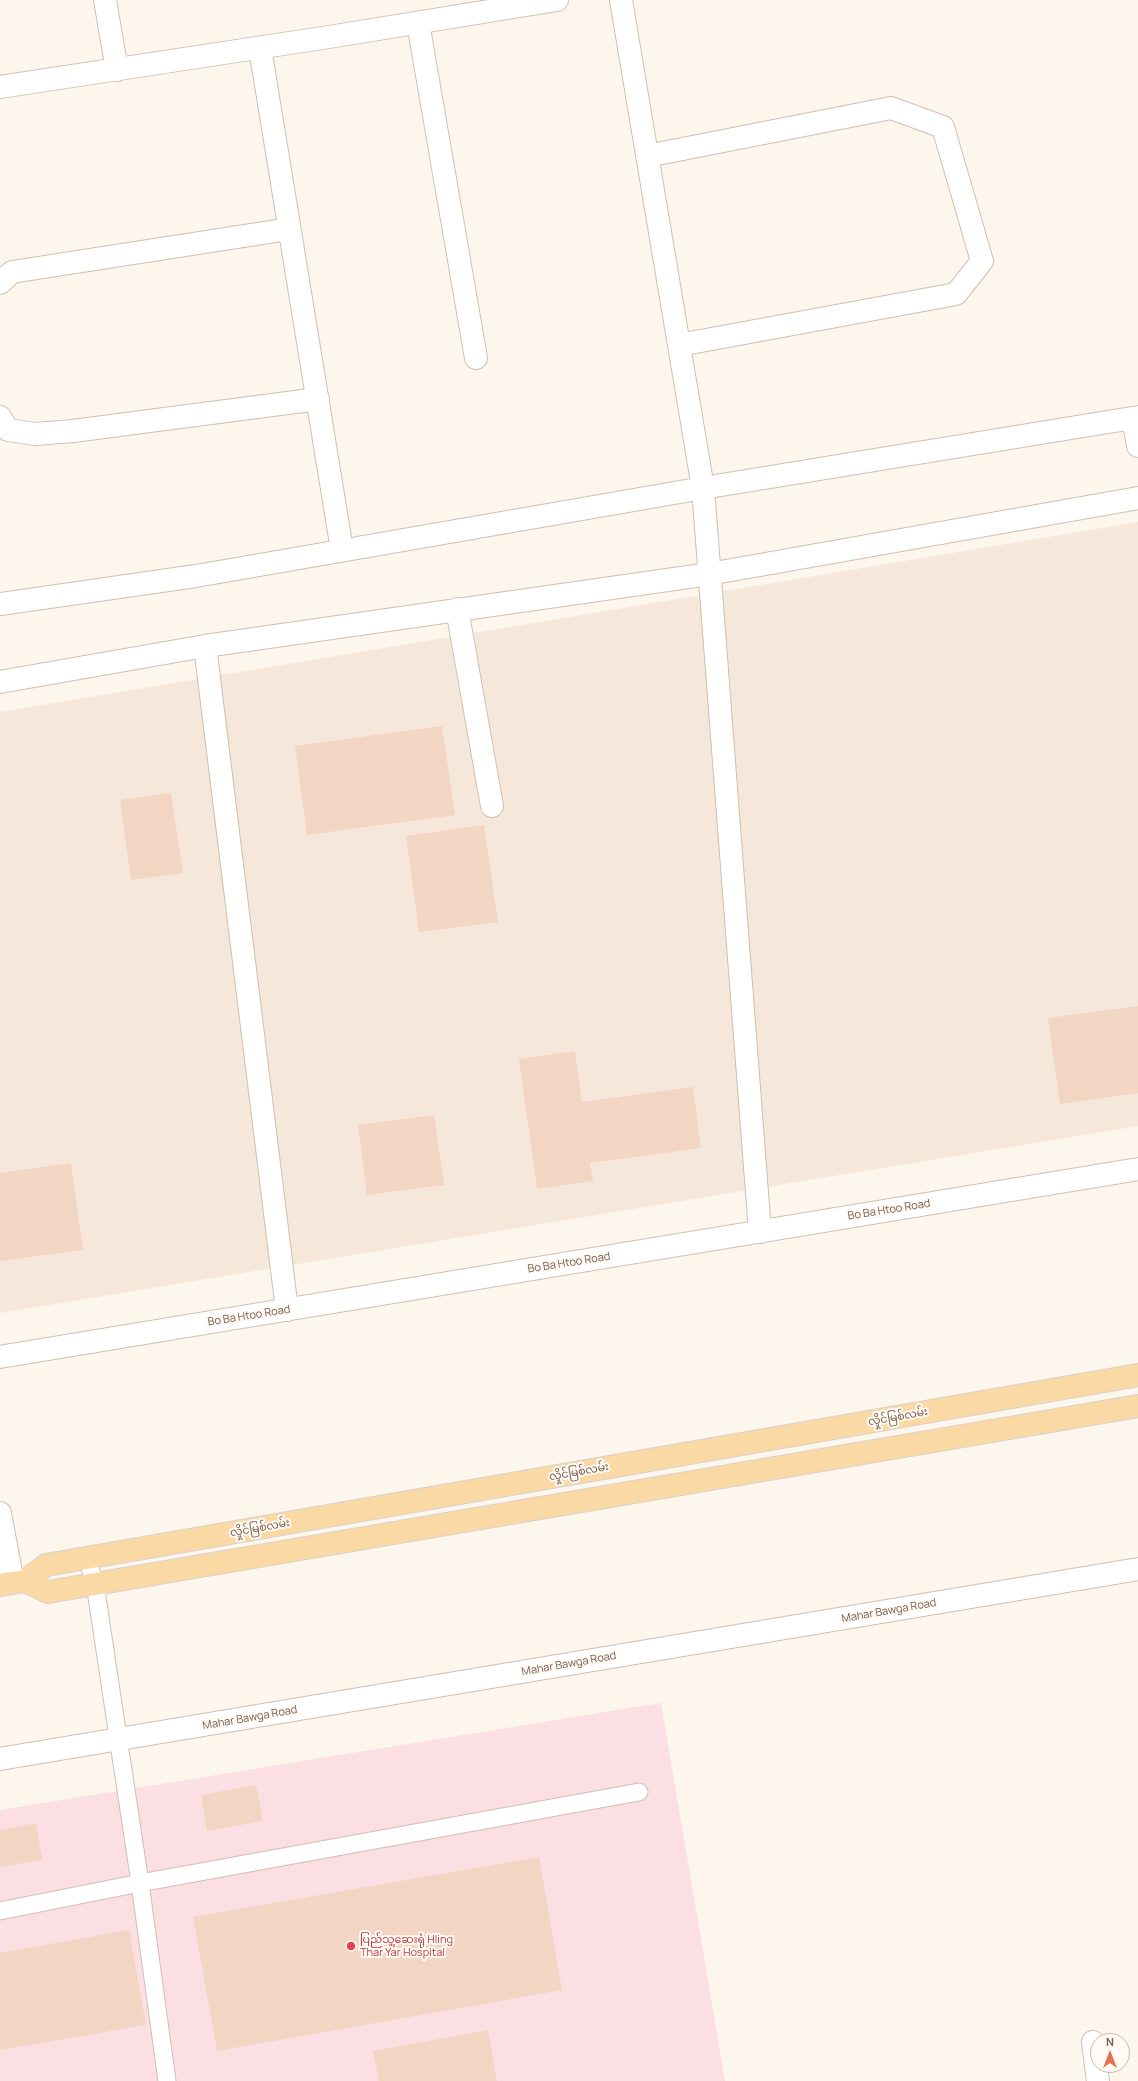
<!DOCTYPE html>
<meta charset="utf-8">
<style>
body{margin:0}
#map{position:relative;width:1138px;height:2081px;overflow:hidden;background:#fdf6ec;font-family:Manrope,sans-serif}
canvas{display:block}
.north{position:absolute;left:1090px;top:2033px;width:40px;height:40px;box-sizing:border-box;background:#fffaf3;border:1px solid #cabbb1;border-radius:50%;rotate:0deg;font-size:11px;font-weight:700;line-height:16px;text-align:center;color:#7a5c4d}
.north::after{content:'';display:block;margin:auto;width:14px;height:18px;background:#e76f51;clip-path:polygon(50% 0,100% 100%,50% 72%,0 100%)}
</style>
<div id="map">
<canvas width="1138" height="2081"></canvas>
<div class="north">N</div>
</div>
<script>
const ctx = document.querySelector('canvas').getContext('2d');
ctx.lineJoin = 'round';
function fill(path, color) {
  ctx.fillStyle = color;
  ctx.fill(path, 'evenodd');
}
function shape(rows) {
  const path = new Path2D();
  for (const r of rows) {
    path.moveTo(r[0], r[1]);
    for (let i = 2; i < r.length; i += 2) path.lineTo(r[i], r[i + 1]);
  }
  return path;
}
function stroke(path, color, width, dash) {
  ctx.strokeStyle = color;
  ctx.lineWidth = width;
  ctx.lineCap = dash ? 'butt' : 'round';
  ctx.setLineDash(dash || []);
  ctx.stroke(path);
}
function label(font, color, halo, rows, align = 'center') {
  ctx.font = font + ' Manrope,"Noto Sans Myanmar",sans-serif';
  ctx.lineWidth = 4;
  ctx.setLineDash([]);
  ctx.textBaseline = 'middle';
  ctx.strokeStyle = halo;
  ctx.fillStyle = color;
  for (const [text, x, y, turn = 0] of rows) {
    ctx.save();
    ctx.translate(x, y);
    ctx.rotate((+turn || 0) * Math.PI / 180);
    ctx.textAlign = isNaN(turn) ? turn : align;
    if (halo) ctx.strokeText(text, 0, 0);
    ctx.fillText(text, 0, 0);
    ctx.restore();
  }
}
fill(shape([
 [1138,522,1138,1126,0,1313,0,712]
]), '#f5e8da');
fill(shape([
 [661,1703,725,2081,0,2081,0,1810]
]), '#fbdfe3');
fill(shape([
 [442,726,455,815,307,835,295,746],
 [171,793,183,873,131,880,120,800],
 [484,825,498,922,419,932,406,836],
 [1138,1006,1138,1093,1060,1104,1048,1018],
 [575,1051,582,1102,693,1087,701,1148,590,1163,593,1181,537,1189,519,1059],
 [434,1115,444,1185,367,1195,358,1125],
 [71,1163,83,1250,0,1261,0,1173],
 [256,1785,263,1821,207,1831,201,1795],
 [36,1823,42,1860,0,1867,0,1830],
 [539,1857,562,1990,217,2051,193,1917],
 [129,1930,146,2025,0,2050,0,1953],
 [488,2030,497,2081,379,2081,373,2051]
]), '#f3d5c3');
const lane = shape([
 [87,1558,95,1584,140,1883,639,1792],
 [0,1911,140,1883,167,2081]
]);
const street = shape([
 [105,0,117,70],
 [621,0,703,488,760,1232],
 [418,23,476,358],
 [260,48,342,550],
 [0,87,329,37,557,0],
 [647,156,891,108,943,127,982,261,956,294,679,345],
 [0,283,12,272,289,229],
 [0,417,8,430,35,434,73,431,318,399],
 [1133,418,1138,446],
 [0,604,196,576,703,488,1138,417],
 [457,609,492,806],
 [205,646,287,1310],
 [0,682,205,646,709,574,1138,498],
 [0,1357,1138,1169],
 [0,1513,13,1583],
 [0,1759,1138,1569],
 [1093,2042,1098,2081]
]);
const primary = shape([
 [25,1581,48,1592,1138,1406],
 [0,1585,25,1581,46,1565,1138,1375]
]);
stroke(lane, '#d1beb0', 19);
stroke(street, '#d1beb0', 24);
stroke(primary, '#dad1cd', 24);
stroke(lane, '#fff', 17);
stroke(street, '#fff', 22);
stroke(primary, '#fbd9a5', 22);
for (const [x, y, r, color] of [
 [351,1946,5,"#e0444e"]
]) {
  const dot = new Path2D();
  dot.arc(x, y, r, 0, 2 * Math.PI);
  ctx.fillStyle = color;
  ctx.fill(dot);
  stroke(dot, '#fffaf3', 1.5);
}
label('11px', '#7a5c4d', '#fffaf3', [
 ["Bo Ba Htoo Road",889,1210,-9],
 ["Bo Ba Htoo Road",569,1263,-9],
 ["Bo Ba Htoo Road",249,1316,-9],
 ["လှိုင်မြစ်လမ်း",898,1417,-10],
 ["လှိုင်မြစ်လမ်း",579,1472,-10],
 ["လှိုင်မြစ်လမ်း",260,1528,-10],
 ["Mahar Bawga Road",889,1611,-10],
 ["Mahar Bawga Road",569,1664,-10],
 ["Mahar Bawga Road",250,1718,-10]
]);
label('11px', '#be3a42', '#fffaf3', [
 ["ပြည်သူ့ဆေးရုံ Hling",360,1940],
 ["Thar Yar Hospital",360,1953]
], 'left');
</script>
